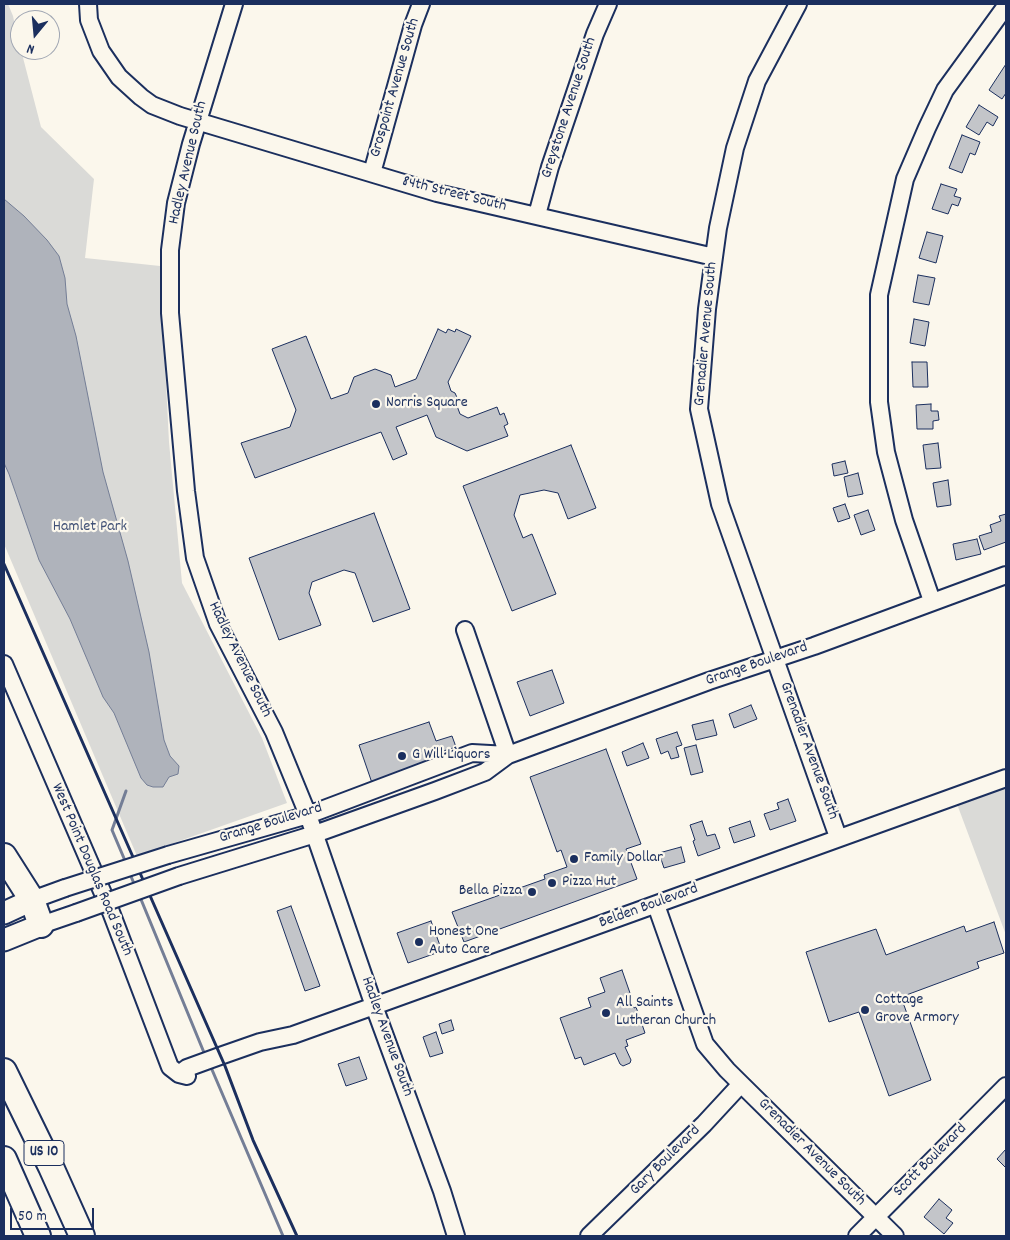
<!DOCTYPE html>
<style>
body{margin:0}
#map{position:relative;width:1010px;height:1240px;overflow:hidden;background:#fbf7ec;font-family:Dekko,sans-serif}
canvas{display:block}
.frame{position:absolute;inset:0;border:5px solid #1b2f5e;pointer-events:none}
.north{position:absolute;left:10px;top:10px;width:50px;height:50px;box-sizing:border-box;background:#fbf7ec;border:1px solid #a1a7b3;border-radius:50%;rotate:197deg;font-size:14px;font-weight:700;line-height:20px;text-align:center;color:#1b2f5e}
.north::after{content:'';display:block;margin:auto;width:18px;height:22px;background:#1b2f5e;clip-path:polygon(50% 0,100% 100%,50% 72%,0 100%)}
.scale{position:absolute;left:10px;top:1208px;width:84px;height:22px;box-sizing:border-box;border:2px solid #1b2f5e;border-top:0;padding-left:6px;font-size:15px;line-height:18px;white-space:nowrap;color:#1b2f5e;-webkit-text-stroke:4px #fbf7ec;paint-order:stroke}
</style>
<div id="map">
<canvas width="1010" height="1240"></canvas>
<div class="frame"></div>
<div class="north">N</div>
<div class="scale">50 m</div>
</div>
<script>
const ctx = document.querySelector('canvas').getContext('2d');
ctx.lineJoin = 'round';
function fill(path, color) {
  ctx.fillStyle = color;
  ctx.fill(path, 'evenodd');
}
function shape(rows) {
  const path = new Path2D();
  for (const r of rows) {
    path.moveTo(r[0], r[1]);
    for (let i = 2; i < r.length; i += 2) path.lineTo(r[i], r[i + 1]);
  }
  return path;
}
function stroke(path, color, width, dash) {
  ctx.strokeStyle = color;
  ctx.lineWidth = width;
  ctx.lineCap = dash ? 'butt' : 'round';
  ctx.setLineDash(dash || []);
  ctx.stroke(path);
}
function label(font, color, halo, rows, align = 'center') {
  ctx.font = font + ' Dekko,sans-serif';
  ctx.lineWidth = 4.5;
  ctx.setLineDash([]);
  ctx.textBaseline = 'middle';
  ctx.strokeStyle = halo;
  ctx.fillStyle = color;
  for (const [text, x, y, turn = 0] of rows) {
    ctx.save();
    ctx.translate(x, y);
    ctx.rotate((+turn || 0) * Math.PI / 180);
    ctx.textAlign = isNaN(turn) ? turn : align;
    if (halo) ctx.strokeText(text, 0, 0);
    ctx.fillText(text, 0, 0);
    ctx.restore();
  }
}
fill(shape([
 [4,4,8,4,13,16,20,50,21,50,41,127,94,179,85,258,160,266,169,442,182,583,262,738,287,803,137,856,4,544],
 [1006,778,1006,935,954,796]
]), '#dadad7');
const water = shape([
 [4,199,24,216,47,240,59,256,65,278,67,304,76,336,103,472,128,561,149,652,164,740,170,756,179,766,178,774,169,777,163,787,153,787,147,785,141,778,114,713,103,697,70,619,39,560,9,474,4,463,4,199]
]);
fill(water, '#afb3bb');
stroke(water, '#747e96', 1);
stroke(shape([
 [126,791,112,830,126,863],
 [130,874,135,886],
 [140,897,205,1055],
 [210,1065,283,1236]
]), '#747e96', 3);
const building = shape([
 [1006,64,1006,93,1002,99,989,90,1006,64],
 [979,105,998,117,993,126,987,122,979,135,966,127,979,105],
 [962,135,980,142,975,155,970,153,962,173,949,168,962,135],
 [941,184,957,189,954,196,961,198,958,206,952,204,948,214,932,209,941,184],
 [927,232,943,236,936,263,919,258,927,232],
 [918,275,935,278,929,305,913,302,918,275],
 [914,319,929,322,925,346,910,343,914,319],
 [438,329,446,333,448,329,455,332,456,329,471,336,448,382,451,391,455,393,459,402,457,406,460,414,468,418,497,407,500,415,504,413,508,424,504,426,508,436,467,451,436,437,427,415,396,427,407,454,393,460,381,432,255,478,241,443,290,427,296,410,272,349,306,336,331,399,348,393,354,377,375,369,391,375,395,387,416,379,438,329],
 [912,362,927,362,928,387,913,387,912,362],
 [931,404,931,411,938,411,939,420,933,421,933,429,917,429,916,405,931,404],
 [938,443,941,468,926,469,923,445,938,443],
 [571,445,596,508,568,519,558,493,544,490,520,495,514,515,523,538,532,534,556,594,512,611,463,486,571,445],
 [845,461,848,473,834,476,832,464,845,461],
 [858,473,863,494,848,497,844,477,858,473],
 [948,480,951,505,937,507,933,483,948,480],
 [845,504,850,518,838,522,833,508,845,504],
 [868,510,875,530,861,535,854,515,868,510],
 [374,513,410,609,373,622,355,573,344,570,312,582,309,593,321,625,279,640,249,558,374,513],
 [1006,514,1006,542,984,550,979,536,992,532,990,525,1001,521,999,516,1006,514],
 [977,539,981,554,956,560,953,544,977,539],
 [552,670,564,703,530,716,517,682,552,670],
 [751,705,757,719,734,728,729,714,751,705],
 [713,720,717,735,696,740,692,725,713,720],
 [429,722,436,741,452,736,456,747,440,752,443,760,372,783,359,745,429,722],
 [677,732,682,745,676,747,679,757,671,759,668,751,661,754,656,739,677,732],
 [643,743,649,758,627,766,622,752,643,743],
 [696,745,703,772,691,775,684,748,696,745],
 [606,749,641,844,626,849,637,879,464,942,452,912,545,879,544,875,567,867,561,850,557,852,530,777,606,749],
 [788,799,796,821,770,830,764,814,779,809,777,803,788,799],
 [702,821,707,836,715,834,720,848,698,856,693,841,695,840,690,825,702,821],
 [750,821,755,836,734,843,729,828,750,821],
 [681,847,685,862,664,868,659,853,681,847],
 [291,906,320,986,305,991,277,911,291,906],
 [431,921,442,951,408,963,397,933,431,921],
 [994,922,1004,953,977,962,979,968,901,997,931,1080,889,1096,859,1012,829,1022,806,952,876,929,886,955,964,926,966,932,994,922],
 [622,970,631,996,629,996,634,1008,636,1007,645,1033,626,1040,628,1046,625,1047,631,1060,630,1063,623,1066,620,1064,615,1053,584,1065,581,1057,575,1059,560,1018,591,1007,588,998,605,992,600,978,622,970],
 [451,1020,454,1030,442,1034,439,1024,451,1020],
 [436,1032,443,1053,430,1057,423,1037,436,1032],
 [359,1057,367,1079,346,1086,338,1064,359,1057],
 [1006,1149,1006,1168,997,1159,1006,1149],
 [939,1199,952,1210,946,1218,953,1223,944,1234,924,1217,939,1199]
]);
fill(building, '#c3c5c9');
stroke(building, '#1b2f5e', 1);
const minor = shape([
 [88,4,89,20,101,51,119,77,141,97,152,105,180,116,437,193,714,257],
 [234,4,191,144,176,203,170,250,170,313,186,491,195,558,218,624,274,732,308,815,374,1006,442,1191,456,1236],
 [798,4,757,81,735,148,718,228,714,257,707,309,699,409,720,504,838,837],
 [372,173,413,25,421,4],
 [537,215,550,167,595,34,608,4],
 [932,601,904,520,886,452,879,402,879,295,905,179,927,128,945,90,1006,6],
 [465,630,508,755],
 [4,664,111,912,170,1067,179,1074,187,1076],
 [168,855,308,815,472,753,508,755],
 [179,876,315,834,435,791,485,772,508,755,709,681,814,646,1006,575],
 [32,900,65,888],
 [656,905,705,1044,727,1070,895,1236],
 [41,925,76,913],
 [179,1074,187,1068,220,1056,260,1042,293,1035,374,1006,1006,778],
 [589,1236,704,1124,741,1084],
 [857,1236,1006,1086]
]);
const major = shape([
 [4,913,32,900],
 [4,940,41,925]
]);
const highway = shape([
 [4,856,32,900,41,925],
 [4,1071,51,1167,82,1236],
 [4,1159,38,1236]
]);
stroke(minor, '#1b2f5e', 20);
stroke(major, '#1b2f5e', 25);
stroke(highway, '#1b2f5e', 28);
stroke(minor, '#fbf7ec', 16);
stroke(major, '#fbf7ec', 21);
stroke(highway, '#fbf7ec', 24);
stroke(shape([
 [4,564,225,1066,253,1140,297,1236]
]), '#1b2f5e', 3);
const minorBridge = shape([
 [65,888,168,855],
 [76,913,179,876]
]);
stroke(minorBridge, '#1b2f5e', 20, []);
stroke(minorBridge, '#fbf7ec', 16);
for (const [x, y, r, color] of [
 [376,404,5,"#1b2f5e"],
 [402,756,5,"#1b2f5e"],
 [574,859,5,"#1b2f5e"],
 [552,883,5,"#1b2f5e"],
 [532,892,5,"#1b2f5e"],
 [419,942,5,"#1b2f5e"],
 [865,1010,5,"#1b2f5e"],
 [606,1013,5,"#1b2f5e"]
]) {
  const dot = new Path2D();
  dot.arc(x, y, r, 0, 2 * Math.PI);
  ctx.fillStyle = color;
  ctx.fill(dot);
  stroke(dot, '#fbf7ec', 2);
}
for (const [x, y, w] of [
 [44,1153,40]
]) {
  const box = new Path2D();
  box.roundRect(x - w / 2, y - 12.5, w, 25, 4);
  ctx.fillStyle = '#fbf7ec';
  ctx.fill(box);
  stroke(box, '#1b2f5e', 1);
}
label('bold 15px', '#1b2f5e', null, [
 ["US 10",44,1153]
]);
label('16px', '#1b2f5e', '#fbf7ec', [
 ["Grospoint Avenue South",396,88,-74],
 ["Greystone Avenue South",570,108,-72],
 ["Hadley Avenue South",189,163,-77],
 ["84th Street South",454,195,14],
 ["Grenadier Avenue South",707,334,-85],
 ["Hadley Avenue South",239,660,64],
 ["Grange Boulevard",757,665,-19],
 ["Grenadier Avenue South",808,751,70],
 ["Grange Boulevard",271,824,-17],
 ["West Point Douglas Road South",91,870,67],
 ["Belden Boulevard",649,907,-20],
 ["Hadley Avenue South",386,1037,70],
 ["Grenadier Avenue South",811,1153,45],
 ["Gary Boulevard",666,1161,-45],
 ["Scott Boulevard",931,1161,-45]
]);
label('16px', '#1b2f5e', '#fbf7ec', [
 ["Norris Square",386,404],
 ["G Will Liquors",412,756],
 ["Family Dollar",584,859],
 ["Pizza Hut",562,883],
 ["Bella Pizza",522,892,"right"],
 ["Honest One",429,933],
 ["Auto Care",429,951],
 ["Cottage",875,1001],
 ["Grove Armory",875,1019],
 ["All Saints",616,1004],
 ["Lutheran Church",616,1022]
], 'left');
label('16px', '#415176', '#fbf7ec', [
 ["Hamlet Park",90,528]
]);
</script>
